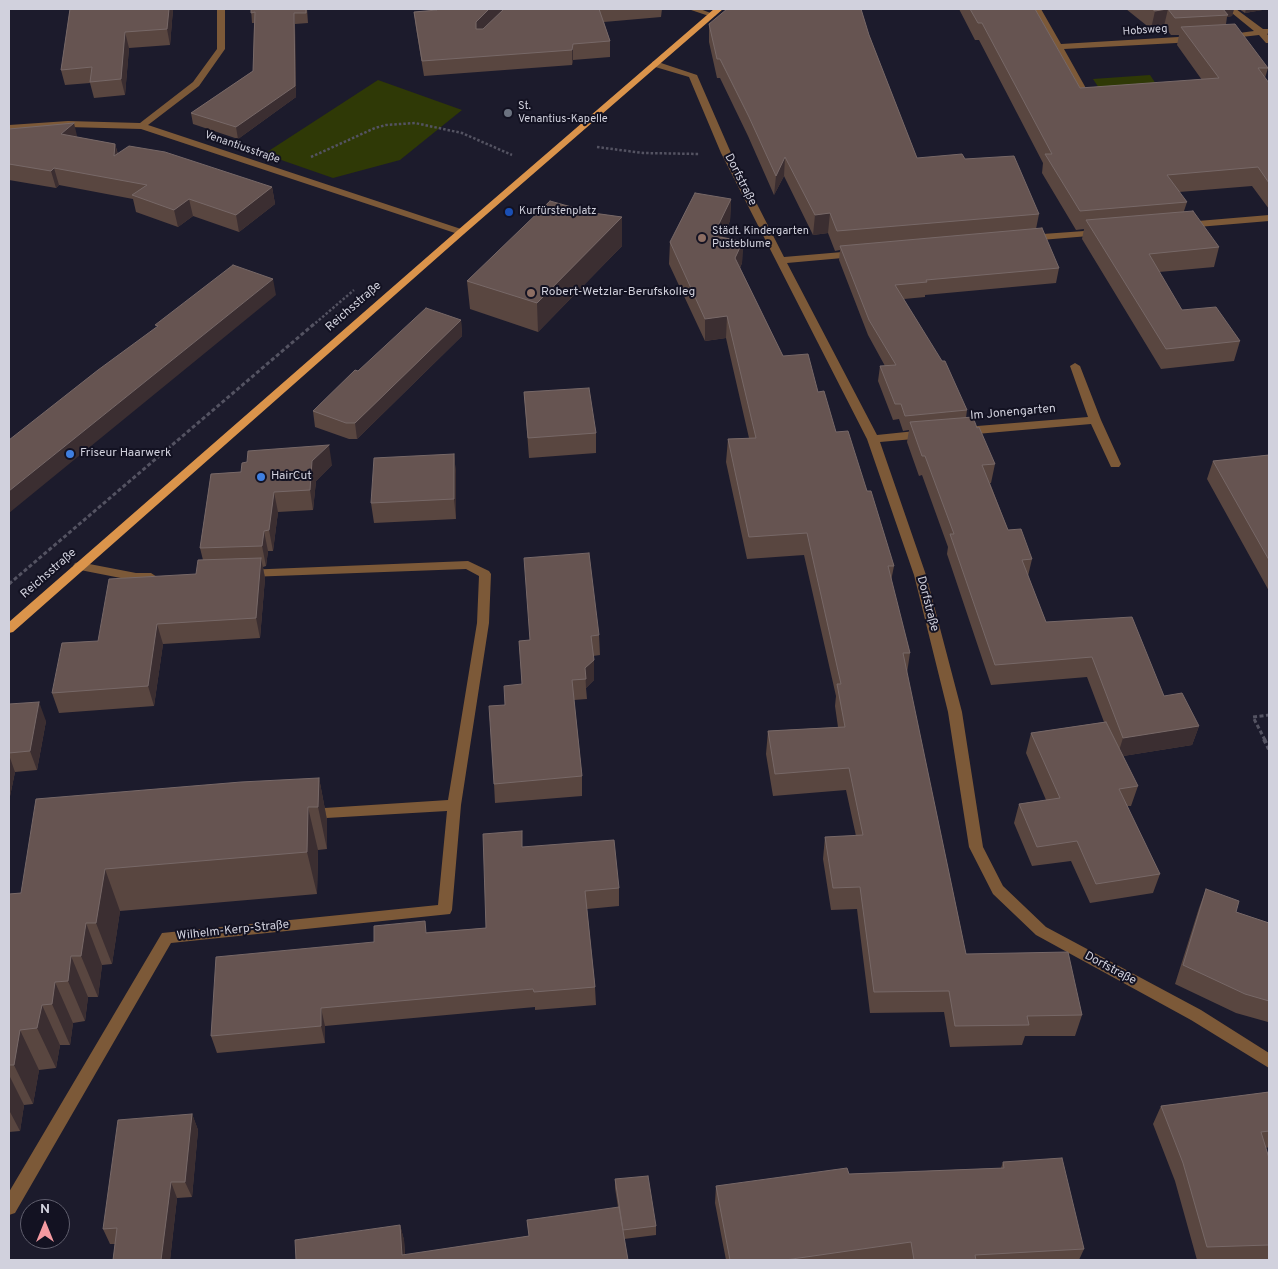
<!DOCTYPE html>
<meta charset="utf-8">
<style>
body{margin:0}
#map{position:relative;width:1278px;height:1269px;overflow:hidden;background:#1c1b2c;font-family:Overpass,sans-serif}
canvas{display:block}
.frame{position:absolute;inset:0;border:10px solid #d1d1dd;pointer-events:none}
.north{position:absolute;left:20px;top:1199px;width:50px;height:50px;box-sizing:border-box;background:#131222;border:1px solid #5f5e6d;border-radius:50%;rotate:0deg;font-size:14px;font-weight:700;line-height:20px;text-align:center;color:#d1d1dd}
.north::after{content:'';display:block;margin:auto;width:18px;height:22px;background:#f49aa1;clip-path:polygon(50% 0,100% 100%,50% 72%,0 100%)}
</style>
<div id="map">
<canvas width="1278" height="1269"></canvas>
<div class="frame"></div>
<div class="north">N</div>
</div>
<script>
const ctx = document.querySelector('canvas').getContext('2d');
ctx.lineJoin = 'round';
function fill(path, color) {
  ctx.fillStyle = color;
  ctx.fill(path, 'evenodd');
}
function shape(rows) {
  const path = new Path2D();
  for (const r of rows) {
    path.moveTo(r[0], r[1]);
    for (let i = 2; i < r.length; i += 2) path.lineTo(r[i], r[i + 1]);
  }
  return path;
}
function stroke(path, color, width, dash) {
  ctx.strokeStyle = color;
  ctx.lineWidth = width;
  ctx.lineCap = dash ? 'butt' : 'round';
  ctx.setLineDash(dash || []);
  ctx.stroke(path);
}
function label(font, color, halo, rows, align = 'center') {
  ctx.font = font + ' Overpass,sans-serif';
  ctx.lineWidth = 4;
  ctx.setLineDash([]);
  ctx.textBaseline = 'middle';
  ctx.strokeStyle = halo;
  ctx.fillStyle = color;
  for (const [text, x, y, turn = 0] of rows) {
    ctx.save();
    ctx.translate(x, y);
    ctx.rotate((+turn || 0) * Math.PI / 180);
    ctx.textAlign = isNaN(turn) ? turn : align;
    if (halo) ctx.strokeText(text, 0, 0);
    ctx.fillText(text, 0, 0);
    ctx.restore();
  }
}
fill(shape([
 [1150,75,1160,90,1103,94,1093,79],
 [378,80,462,110,400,160,333,178,264,154]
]), '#2f3906');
stroke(shape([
 [597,147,643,153,700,154],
 [311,157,375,128,386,125,415,123,462,133,512,155],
 [312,326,354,290]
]), '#545362', 2.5, [2.5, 2]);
stroke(shape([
 [9,584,314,324],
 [1265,740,1253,717,1269,715]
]), '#545362', 3, [4, 2.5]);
stroke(shape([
 [1264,739,1269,749]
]), '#545362', 4, [4.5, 3]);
fill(shape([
 [217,9,225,9,225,49,199,86,148,125,464,230,464,234,458,234,141,129,68,127,9,131,9,125,68,121,140,123,193,82,217,49,217,9],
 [688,9,700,9,716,15,712,17,688,9],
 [1033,9,1041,9,1061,44,1195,36,1199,39,1195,42,1064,49,1092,99,1088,102,1084,99,1033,9],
 [1227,9,1236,9,1263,29,1269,29,1269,33,1267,34,1269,36,1269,43,1266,43,1259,35,1224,39,1224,35,1254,31,1227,9],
 [655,61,697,75,731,153,784,257,854,251,859,254,854,257,787,263,877,435,925,430,931,434,925,438,880,442,926,575,962,712,983,847,1003,886,1046,927,1201,1010,1269,1053,1269,1068,1191,1020,1036,935,993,894,969,847,948,712,914,575,867,439,721,153,689,77,652,66,652,62,655,61],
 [1269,215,1269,221,1186,228,1181,225,1186,222,1269,215],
 [1098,230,1101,231,1101,235,1029,241,1024,238,1029,235,1098,230],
 [1075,363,1080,366,1101,420,1121,464,1119,467,1111,467,1091,424,965,435,959,431,965,427,1088,417,1070,366,1075,363],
 [468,561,489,571,491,574,489,623,461,805,452,910,450,914,171,943,15,1213,9,1215,9,1192,162,933,438,905,447,811,309,819,304,818,302,814,304,810,309,809,448,800,477,623,479,576,466,569,248,577,244,576,242,573,244,570,468,561],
 [79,562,136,573,151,573,157,577,151,581,136,581,75,569,73,566,75,563,79,562]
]), '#7c5938');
fill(shape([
 [714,9,723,9,464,234,13,632,9,633,9,622,458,230,714,9]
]), '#db944b');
fill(shape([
 [70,9,173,9,170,45,129,48,125,95,94,98,90,83,65,85,61,70],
 [251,9,307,9,308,23,295,24,296,97,238,139,193,124,191,113,253,71,254,23,252,23],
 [436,9,662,9,661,17,604,22,610,41,610,57,573,60,572,65,424,76,416,28,414,12,436,11],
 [959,9,1035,9,1080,88,1202,80,1177,45,1179,35,1171,35,1164,26,1151,29,1126,9,1234,9,1232,16,1227,17,1226,24,1268,68,1265,78,1269,83,1269,209,1252,186,1179,192,1187,202,1184,211,1219,247,1214,267,1159,272,1182,310,1240,341,1234,361,1161,369,1082,239,1084,229,1076,230,1042,173,1043,163,979,40,975,40],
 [1239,9,1268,9,1245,13],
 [709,24,869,35,917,158,965,159,1039,214,1036,229,1059,268,1056,283,925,295,925,297,904,299,967,410,966,418,995,464,991,483,990,483,1008,530,1032,559,1028,576,1046,622,1164,696,1199,726,1192,745,1123,756,1138,786,1131,806,1127,806,1160,874,1153,893,1090,903,1071,861,1032,866,1014,823,1019,804,1046,800,1026,753,1031,733,1104,722,1087,677,991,685,947,554,948,547,922,475,919,476,907,442,909,430,903,431,899,419,893,420,878,381,880,366,885,366,868,335,839,260,840,250,835,251,828,233,813,235,784,176,774,195,748,136,720,78,717,78,709,42],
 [9,129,77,137,115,144,118,154,272,187,275,204,239,232,193,216,178,227,136,212,133,199,59,185,56,188,9,180],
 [731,199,730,221,722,237,743,241,742,263,740,268,783,356,818,392,836,432,867,491,894,566,891,581,910,653,907,673,966,954,1082,1015,1075,1036,1025,1036,1022,1045,950,1047,944,1012,870,1013,857,909,831,910,823,859,825,837,856,836,846,790,773,796,766,754,768,731,838,727,835,706,836,696,804,555,747,559,726,462,728,439,749,438,726,338,705,341,669,264,670,242],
 [593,213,622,217,622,246,538,332,470,309,467,281],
 [461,320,462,336,357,439,349,439,315,427,313,411,358,371],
 [524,392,596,433,596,453,529,458],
 [454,454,456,474,456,519,374,523,371,503],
 [1269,455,1269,591,1207,479,1213,461],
 [332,465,316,481,313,510,278,512,273,551,268,551,266,566,263,567,265,578,260,638,163,644,154,706,59,713,52,693,98,641,196,574,203,560,200,548,211,474],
 [599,635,600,655,593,656,594,680,586,688,587,699,574,700,582,776,582,796,495,803,494,784,522,684,519,641],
 [9,704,46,721,37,770,15,772,9,801],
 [319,778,327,820,327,849,318,850,317,894,120,911,112,964,102,965,98,997,88,997,85,1021,73,1023,70,1045,60,1045,56,1068,39,1070,33,1104,24,1105,20,1131,9,1132,9,894,21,893],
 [523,847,619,888,619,906,587,909,595,987,596,1005,535,1010,535,1007,325,1026,325,1043,217,1053,211,1036,374,942,427,932,486,928],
 [1206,889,1236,912,1269,923,1269,1020,1268,1022,1236,1013,1175,984,1199,908],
 [1269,1092,1269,1147,1266,1148,1269,1158,1269,1260,1197,1260,1175,1181,1153,1124,1161,1106],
 [192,1114,198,1130,192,1197,177,1198,170,1260,113,1260,115,1244,110,1244,103,1229],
 [1003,1162,1084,1249,1079,1260,907,1260,906,1259,899,1260,726,1260,715,1203,716,1186,849,1174,1001,1168],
 [615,1179,656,1226,656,1235,624,1239,628,1260,296,1260,400,1225,404,1240,405,1255,529,1236,618,1207,615,1188]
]), '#594640');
fill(shape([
 [169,9,173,9,170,45,167,29],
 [489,9,505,9,477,44,476,22],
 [1168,9,1164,26,1151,29,1155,11],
 [1217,9,1234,9,1232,16,1227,17,1228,15],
 [1246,9,1268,9,1245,13],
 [294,13,295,24,296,97,238,139,236,127],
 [9,19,10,24,9,35],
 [125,32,129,48,125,95,121,79],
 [573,44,573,60,572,65,572,50],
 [74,123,78,140,61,134],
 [115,144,119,160,114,156],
 [785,157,784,176,774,195,776,176],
 [54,168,59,185,56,188,51,171],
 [272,187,275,204,239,232,236,215],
 [189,199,193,216,178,227,174,210],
 [731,199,730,221,712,257,713,236],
 [830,213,828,233,813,235,815,215],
 [622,217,622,246,538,332,537,303],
 [743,241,742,263,734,280,735,258],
 [273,279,276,295,9,513,9,491],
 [727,316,726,338,705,341,705,319],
 [461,320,462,336,357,439,355,423],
 [329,445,332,465,316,481,313,510,310,490,312,461],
 [454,454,456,474,456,519,454,499],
 [274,492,278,512,273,551,269,530],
 [264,531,268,551,266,566,262,546],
 [261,558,265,578,260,638,256,618],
 [157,624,163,644,154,706,148,686],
 [594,660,594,680,586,688,585,668],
 [39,702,46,721,37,770,30,751],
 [1199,726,1192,745,1117,757,1123,738],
 [9,755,15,772,9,801],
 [319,778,327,820,327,849,318,807],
 [308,807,318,850,317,894,307,852],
 [105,869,120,911,112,964,96,923],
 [86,923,102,965,98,997,81,956],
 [71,956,88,997,85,1021,68,981],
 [55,982,73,1023,70,1045,52,1004],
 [42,1005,60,1045,56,1068,37,1028],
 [321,1008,325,1026,325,1043,321,1026],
 [20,1030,39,1070,33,1104,14,1065],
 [9,1075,24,1105,20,1131,9,1110],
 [192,1114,198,1130,192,1197,185,1182],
 [171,1182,177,1198,170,1260,161,1260],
 [400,1225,404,1240,405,1260,402,1255]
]), '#3b2e31');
const building = shape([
 [70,9,169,9,167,29,125,32,121,79,90,82,92,67,61,70,70,9],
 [251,9,306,9,306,13,294,13,295,86,236,127,191,113,253,71,255,12,251,13,251,9],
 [437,9,489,9,476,22,476,29,483,29,504,9,599,9,610,41,573,44,572,50,422,61,414,12,437,10,437,9],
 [727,9,861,9,869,35,917,158,962,154,965,159,1014,156,1039,214,837,231,830,213,815,215,785,157,776,176,749,117,720,59,717,59,709,24,727,9],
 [970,9,1035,9,1080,88,1219,78,1181,27,1235,24,1268,68,1258,68,1269,83,1269,183,1258,167,1167,175,1187,202,1080,211,1045,154,1052,154,982,23,978,23,970,9],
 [1152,9,1167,9,1155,11,1152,9],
 [1168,9,1223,9,1228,15,1175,18,1168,9],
 [74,123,61,134,115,144,114,156,129,146,165,152,272,187,236,215,189,199,174,210,132,195,147,185,54,168,51,171,9,164,9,129,74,123],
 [695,193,731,199,713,236,743,241,735,258,783,356,808,354,818,392,824,391,836,432,848,431,867,491,871,491,894,566,888,566,910,653,903,653,966,954,1068,952,1082,1015,1027,1016,1029,1025,955,1026,949,991,874,992,860,887,833,888,825,837,863,835,849,768,775,774,768,731,845,727,837,684,841,684,807,533,749,537,728,439,756,438,727,316,705,319,670,242,695,193],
 [550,201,593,213,622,217,537,303,467,281,550,201],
 [1193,211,1219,247,1149,254,1182,310,1216,307,1240,341,1166,349,1086,220,1193,211],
 [1042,228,1059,268,926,280,927,282,895,285,942,361,945,361,967,410,905,416,901,404,895,404,880,366,896,365,869,320,840,246,1042,228],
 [233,265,273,279,9,491,9,440,98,370,158,326,155,325,233,265],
 [426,308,461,320,355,423,346,423,313,411,355,370,358,371,426,308],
 [589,388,596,433,528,438,524,392,589,388],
 [973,417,977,428,979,427,995,464,982,465,1008,530,1021,529,1032,559,1022,560,1046,622,1132,617,1164,696,1182,693,1199,726,1123,738,1092,657,995,665,950,534,954,534,925,456,922,456,910,422,973,417],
 [329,445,312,461,310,490,274,492,269,530,264,531,262,546,200,548,211,474,241,472,242,463,247,462,248,451,329,445],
 [454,454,454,499,371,503,374,458,454,454],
 [1269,455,1269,560,1213,461,1269,455],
 [589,553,599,635,591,636,594,660,585,668,586,679,572,680,582,776,494,784,489,706,505,705,504,686,522,684,519,641,530,640,524,558,589,553],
 [261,558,256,618,157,624,148,686,52,693,62,643,98,641,109,579,196,574,198,560,261,558],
 [39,702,30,751,9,753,9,704,39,702],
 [1106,722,1138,786,1119,789,1160,874,1096,884,1077,841,1037,847,1019,804,1060,798,1031,733,1106,722],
 [319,778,318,807,308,807,307,852,105,869,96,923,86,923,81,956,71,956,68,981,55,982,52,1004,42,1005,37,1028,20,1030,14,1065,9,1065,9,894,21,893,36,799,241,782,319,778],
 [522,831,522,847,614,840,619,888,585,891,595,987,534,992,533,989,321,1008,321,1026,211,1036,216,957,374,942,374,926,425,921,426,933,486,928,483,834,522,831],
 [1206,889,1239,901,1236,912,1269,923,1269,1001,1245,994,1183,965,1206,889],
 [1269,1092,1269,1131,1261,1132,1269,1158,1269,1245,1207,1247,1183,1163,1161,1106,1269,1092],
 [192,1114,185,1182,171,1182,161,1260,113,1260,117,1228,103,1229,118,1120,192,1114],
 [1062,1158,1084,1249,975,1255,976,1260,914,1260,911,1242,785,1260,730,1260,716,1186,847,1168,849,1174,1004,1168,1003,1162,1062,1158],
 [648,1176,656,1226,623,1230,615,1179,648,1176],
 [619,1207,628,1260,296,1260,295,1240,400,1225,402,1255,529,1236,527,1220,619,1207]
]);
fill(building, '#665451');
stroke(building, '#776867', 1);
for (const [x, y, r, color] of [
 [508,113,5,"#6b7280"],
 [509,212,5,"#1a4fb4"],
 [702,238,5,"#8d6e63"],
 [531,293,5,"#8d6e63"],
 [70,454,5,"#3f7fe0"],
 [261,477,5,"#3f7fe0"]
]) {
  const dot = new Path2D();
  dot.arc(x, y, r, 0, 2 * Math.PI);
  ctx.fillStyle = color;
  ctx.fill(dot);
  stroke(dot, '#131222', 2);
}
label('11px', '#d1d1dd', '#131222', [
 ["Hobsweg",1145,31,-4],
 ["Venantiusstraße",242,148,19]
]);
label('11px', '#d1d1dd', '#131222', [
 ["St.",518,107],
 ["Venantius-Kapelle",518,120],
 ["Kurfürstenplatz",519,212],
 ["Städt. Kindergarten",712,232],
 ["Pusteblume",712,245]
], 'left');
label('12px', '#d1d1dd', '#131222', [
 ["Dorfstraße",740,180,63],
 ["Reichsstraße",354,307,-41],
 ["Im Jonengarten",1013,413,-5],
 ["Reichsstraße",49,574,-41],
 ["Dorfstraße",927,604,75],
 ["Wilhelm-Kerp-Straße",233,931,-6],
 ["Dorfstraße",1110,969,28]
]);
label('12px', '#d1d1dd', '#131222', [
 ["Robert-Wetzlar-Berufskolleg",541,293],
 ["Friseur Haarwerk",80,454],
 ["HairCut",271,477]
], 'left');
</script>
